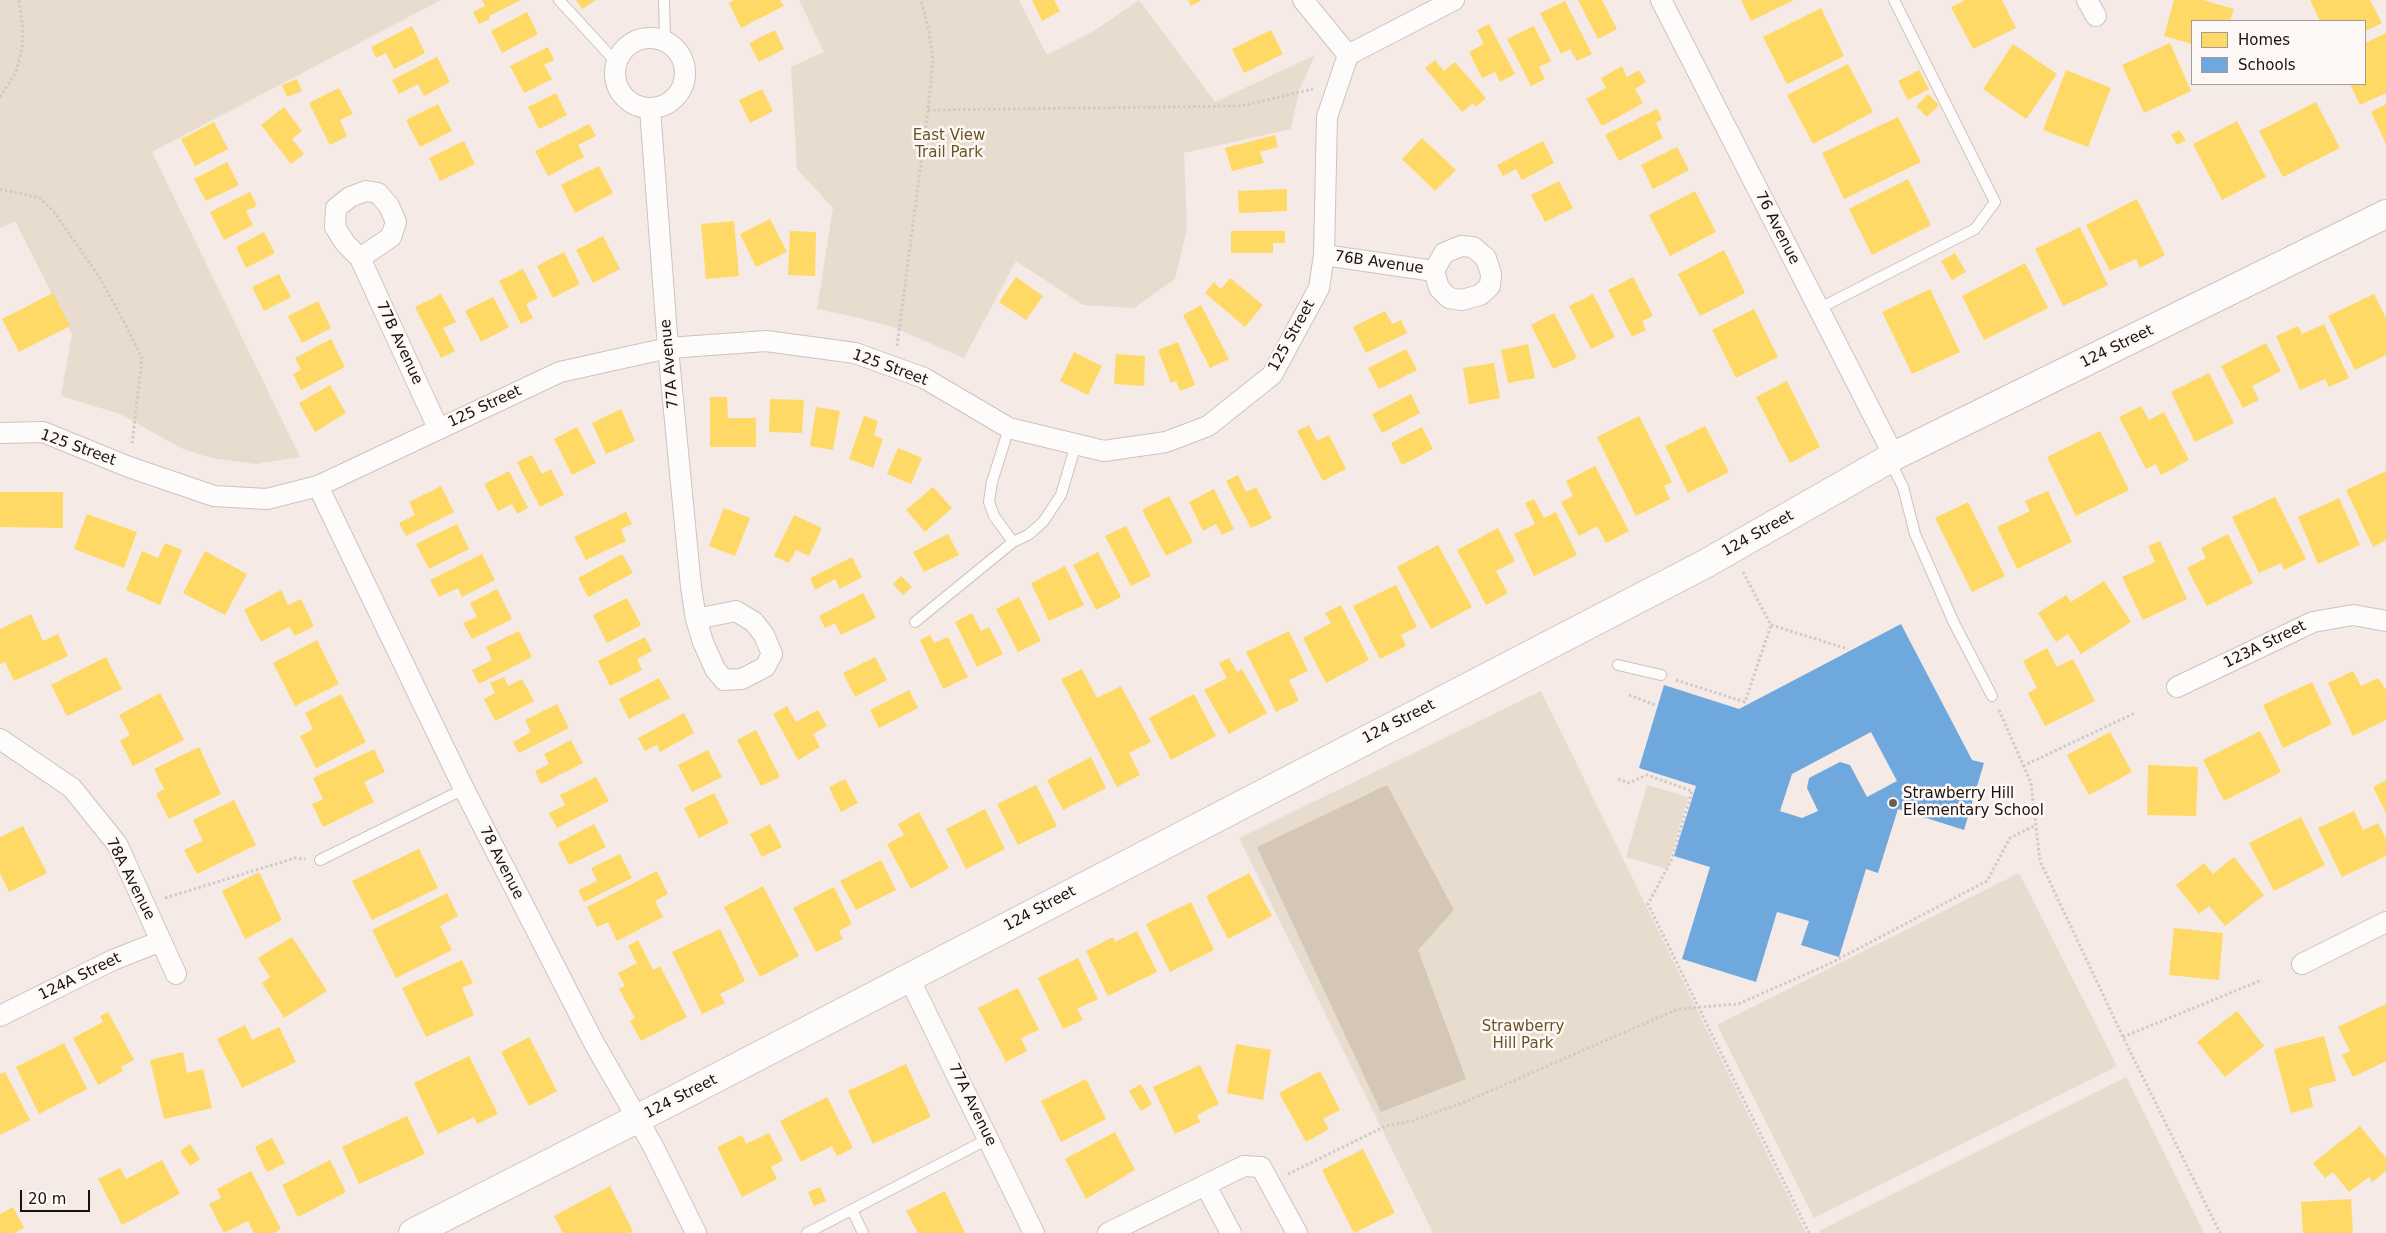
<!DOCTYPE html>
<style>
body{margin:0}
#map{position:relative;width:2386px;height:1233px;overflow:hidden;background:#f5eae6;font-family:"DejaVu Sans",sans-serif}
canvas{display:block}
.legend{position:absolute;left:2191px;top:20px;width:175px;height:65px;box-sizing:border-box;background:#fdf7f5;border:1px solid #a39b99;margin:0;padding:6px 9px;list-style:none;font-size:15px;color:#1b120f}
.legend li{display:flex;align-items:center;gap:10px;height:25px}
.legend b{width:25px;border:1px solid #a39b99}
.scale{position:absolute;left:20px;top:1190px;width:70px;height:22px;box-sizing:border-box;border:2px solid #1b120f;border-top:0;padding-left:6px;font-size:15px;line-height:18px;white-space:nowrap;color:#1b120f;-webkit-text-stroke:4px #fdf7f5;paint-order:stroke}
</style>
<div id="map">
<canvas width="2386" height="1233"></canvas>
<ul class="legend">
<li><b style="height:14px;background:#ffd966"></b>Homes</li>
<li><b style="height:14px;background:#6fa8dc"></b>Schools</li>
</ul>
<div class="scale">20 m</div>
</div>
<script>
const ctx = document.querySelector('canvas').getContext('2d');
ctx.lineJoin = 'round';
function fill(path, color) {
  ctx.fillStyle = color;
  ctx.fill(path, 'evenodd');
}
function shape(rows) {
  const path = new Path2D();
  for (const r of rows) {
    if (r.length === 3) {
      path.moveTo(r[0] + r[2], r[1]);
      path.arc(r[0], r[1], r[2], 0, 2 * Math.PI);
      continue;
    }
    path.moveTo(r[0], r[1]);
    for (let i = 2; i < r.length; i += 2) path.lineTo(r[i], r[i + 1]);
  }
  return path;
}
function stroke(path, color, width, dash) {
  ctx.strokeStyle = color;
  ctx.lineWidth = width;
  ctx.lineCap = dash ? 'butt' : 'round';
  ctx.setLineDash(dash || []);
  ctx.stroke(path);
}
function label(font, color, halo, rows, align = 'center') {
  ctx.font = font + ' "DejaVu Sans",sans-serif';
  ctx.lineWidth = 5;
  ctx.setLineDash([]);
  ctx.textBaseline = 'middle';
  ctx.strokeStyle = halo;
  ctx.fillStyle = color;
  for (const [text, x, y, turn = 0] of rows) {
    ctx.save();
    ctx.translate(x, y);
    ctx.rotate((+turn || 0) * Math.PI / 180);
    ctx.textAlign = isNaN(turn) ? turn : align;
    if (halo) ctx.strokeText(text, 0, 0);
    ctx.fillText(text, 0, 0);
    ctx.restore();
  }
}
fill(shape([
 [0,0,441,0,152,152,300,457,256,464,211,458,183,449,120,414,61,396,72,334,15,221,0,228],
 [799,0,1019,0,1047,55,1094,31,1139,0,1215,102,1315,55,1299,91,1291,129,1184,153,1187,228,1175,279,1134,308,1083,305,1016,261,964,358,893,327,855,317,817,309,833,208,797,169,791,67,824,52],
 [1541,691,1806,1233,1433,1233,1239,838],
 [1647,785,1688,797,1667,869,1626,857],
 [2019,873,2117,1066,1814,1218,1717,1025],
 [2126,1077,2204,1233,1820,1233,1819,1231]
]), '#e8dccf');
fill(shape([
 [1387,785,1454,910,1418,950,1466,1079,1381,1112,1257,847]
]), '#d5c7b6');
fill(shape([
 [482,0,521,0,489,16,490,19,479,24,473,12,485,6],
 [576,0,596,0,582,9],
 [735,0,780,0,784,6,741,28,729,3],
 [1032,0,1054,0,1060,11,1042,21],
 [1188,0,1202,0,1191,6],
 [1578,0,1602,0,1617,29,1598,39],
 [1741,0,1794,0,1751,21],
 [1965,0,2002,0,2016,28,1973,49,1951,7],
 [2174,0,2203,0,2234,9,2230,21,2192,21,2192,44,2164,36],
 [2310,0,2370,0,2382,23,2365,31,2365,21,2320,21],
 [1565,1,1592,54,1577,61,1570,49,1561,54,1540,13],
 [1821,8,1844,56,1787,84,1763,37],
 [527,12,538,34,502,53,491,31],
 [1489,24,1515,74,1500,82,1495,72,1482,78,1469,52,1484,44,1477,30],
 [412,26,425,53,394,69,386,53,376,58,371,47],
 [1534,26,1551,61,1539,67,1545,79,1531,86,1507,39],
 [775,30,784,49,759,62,749,43],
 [1271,30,1283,54,1244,73,1232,49],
 [2386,33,2386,93,2360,105,2350,84,2365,84,2365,43],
 [2170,43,2191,91,2144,113,2122,65],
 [2013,44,2057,74,2026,119,1983,89],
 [548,47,554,60,544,65,552,79,524,93,510,66],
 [437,57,450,82,424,96,418,84,399,94,392,80],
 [1435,60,1444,71,1455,62,1486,98,1476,107,1473,103,1462,112,1425,68],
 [1848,64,1873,112,1813,144,1787,95],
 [1622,66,1627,77,1639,70,1646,82,1635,89,1643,103,1602,126,1586,99,1606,88,1601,78],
 [1919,70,1929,89,1908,100,1898,81],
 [2066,70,2111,88,2088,147,2043,130],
 [297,79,302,91,287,97,282,85],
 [339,88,353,114,340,120,347,136,330,145,309,103],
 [762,89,773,111,750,123,739,100],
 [556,93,567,115,539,129,528,107],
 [1928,94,1939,105,1927,117,1916,106],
 [2316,102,2340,148,2283,177,2259,131],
 [438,104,452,131,420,147,406,120],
 [2386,104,2386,144,2371,112],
 [284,107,302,131,292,139,304,154,291,164,261,125],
 [1657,109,1662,119,1656,123,1663,138,1619,161,1605,135],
 [1898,117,1921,162,1844,199,1822,153],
 [2237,121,2266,177,2222,200,2193,144],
 [214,122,228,149,195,166,181,139],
 [589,124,596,136,578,145,584,157,548,176,535,151],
 [2179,130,2186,140,2177,145,2171,135],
 [1275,135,1278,147,1260,152,1264,163,1232,171,1225,148],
 [1422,138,1456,170,1435,191,1402,159],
 [464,141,475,164,440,181,429,158],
 [1543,141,1554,163,1522,180,1516,169,1503,176,1497,165],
 [1677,147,1689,170,1653,189,1641,165],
 [227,162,239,185,206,201,194,179],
 [599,166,613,193,575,213,561,185],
 [1908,179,1931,225,1872,255,1849,209],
 [1559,181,1573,208,1545,222,1531,195],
 [1287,189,1287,211,1239,213,1238,191],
 [1695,191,1716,232,1670,256,1649,215],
 [250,192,257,206,246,211,253,225,224,240,210,212],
 [2137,199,2165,255,2140,268,2136,259,2110,271,2086,225],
 [770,219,787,252,756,267,740,234],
 [734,221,739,276,706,279,701,224],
 [2080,227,2108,285,2063,306,2035,249],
 [790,231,816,232,815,276,788,275],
 [1231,231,1285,231,1285,243,1273,243,1273,253,1231,253],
 [264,232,275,253,246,268,236,247],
 [603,236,620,269,593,283,576,250],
 [1724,250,1745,293,1700,316,1678,274],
 [564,252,580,284,553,298,537,266],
 [1955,253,1966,272,1952,280,1941,261],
 [2025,263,2048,308,1984,340,1962,296],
 [523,269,538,298,526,304,533,318,521,324,499,281],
 [279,274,291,297,264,311,252,287],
 [1016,277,1043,296,1026,320,999,302],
 [1633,277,1653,316,1642,321,1646,330,1632,337,1608,290],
 [1230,278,1263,305,1245,327,1205,293,1214,282,1221,289],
 [1930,289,1960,352,1912,374,1882,312],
 [53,293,70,326,19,352,2,319],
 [441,294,456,322,443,328,455,351,441,358,415,307],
 [1593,294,1615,337,1591,349,1569,306],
 [2374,294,2386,318,2386,355,2355,370,2328,316],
 [493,297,509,327,481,342,465,311],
 [318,301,331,328,302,343,288,316],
 [1201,305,1229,359,1210,368,1183,315],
 [1754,309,1778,357,1736,378,1712,330],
 [1385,311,1392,324,1401,320,1407,333,1366,353,1353,327],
 [1554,313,1577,358,1553,369,1531,325],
 [2324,324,2349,378,2329,387,2325,379,2300,390,2276,336,2298,326,2302,334],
 [331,339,345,367,301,390,293,374,301,370,295,358],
 [1178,342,1195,385,1180,391,1176,381,1171,383,1158,350],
 [2266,343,2281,371,2252,386,2259,400,2243,408,2221,366],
 [1528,344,1535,378,1508,383,1501,350],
 [1406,349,1417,370,1379,389,1368,368],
 [1074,352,1102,366,1088,395,1060,381],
 [1116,354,1145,356,1144,386,1114,384],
 [1494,363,1500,398,1469,404,1463,368],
 [2209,373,2234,423,2195,442,2171,392],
 [1787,381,1820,447,1790,463,1756,397],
 [330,385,346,413,315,432,299,403],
 [1411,394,1420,413,1382,433,1372,414],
 [710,397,727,397,728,418,756,418,756,447,710,447],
 [770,399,804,400,802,433,769,432],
 [2141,406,2149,420,2164,412,2189,460,2161,475,2156,464,2146,469,2119,417],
 [816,407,840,411,833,450,810,446],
 [621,409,635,441,606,454,592,423],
 [864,416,878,421,874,435,883,439,873,468,849,459],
 [1639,416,1672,482,1664,486,1670,499,1636,516,1597,437],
 [1309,425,1317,441,1329,435,1346,469,1323,481,1297,431],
 [1705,426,1729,472,1688,493,1665,446],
 [577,427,596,463,572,475,554,439],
 [1422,427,1433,449,1402,465,1391,443],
 [2100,431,2129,490,2076,516,2047,457],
 [898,448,922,458,911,484,887,474],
 [532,455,542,474,551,469,564,495,540,507,517,462],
 [1595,466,1629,531,1606,543,1597,526,1579,536,1561,502,1573,496,1566,481],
 [509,471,528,508,517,514,512,504,498,511,484,484],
 [2386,471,2386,540,2373,547,2346,490],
 [1238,475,1246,492,1256,487,1272,518,1251,528,1226,481],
 [441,486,454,512,406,536,399,523,415,515,409,502],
 [933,487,952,508,925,532,906,510],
 [1214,489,1234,529,1222,535,1216,524,1203,531,1189,502],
 [2048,491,2072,542,2017,569,1997,527,2030,511,2025,501],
 [0,492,63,492,63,528,0,527],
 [1169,496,1193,542,1166,556,1142,510],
 [2275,497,2306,559,2284,570,2281,563,2259,573,2232,517],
 [2339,498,2360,545,2318,564,2298,517],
 [1534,499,1544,518,1556,512,1577,555,1534,576,1514,534,1535,524,1525,503],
 [1968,502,2005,576,1972,592,1935,518],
 [724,508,750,518,735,556,709,546],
 [626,512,632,524,621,529,626,541,586,560,574,537],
 [87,514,137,532,124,568,74,549],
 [794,515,822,528,809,556,796,550,789,563,774,556],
 [457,524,469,549,429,569,416,544],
 [1126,526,1151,576,1131,586,1105,536],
 [1498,528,1515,561,1496,571,1508,593,1486,605,1457,550],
 [948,534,959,555,924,572,913,552],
 [2228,534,2253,583,2207,606,2187,568,2206,558,2201,548],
 [2160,541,2187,599,2143,620,2122,577,2155,562,2148,546],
 [165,543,182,550,160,605,126,590,142,551,158,558],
 [1438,545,1472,607,1431,629,1397,567],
 [205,551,247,574,225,615,183,593],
 [1098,552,1121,597,1096,610,1073,565],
 [482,554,495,580,462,597,458,588,439,597,430,580],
 [622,554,633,573,588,597,578,578],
 [852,557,862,577,840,589,835,579,815,590,810,578],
 [1065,566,1084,605,1049,621,1031,583],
 [901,576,912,587,903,595,893,584],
 [2104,581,2131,622,2081,654,2068,634,2056,642,2038,613,2066,595,2071,602],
 [1396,585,1417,627,1401,635,1406,646,1380,659,1353,606],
 [497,589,512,619,472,639,463,623,477,617,470,603],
 [281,590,288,605,301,599,314,626,295,636,289,627,261,642,244,610],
 [863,593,876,618,841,635,835,623,825,628,819,616],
 [1019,597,1041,641,1018,652,996,609],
 [627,598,641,625,607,643,593,615],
 [1341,605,1369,660,1326,683,1303,638,1331,623,1325,613],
 [972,613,981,631,989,627,1003,654,977,667,955,622],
 [31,614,43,641,58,634,68,656,14,681,5,662,0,664,0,629],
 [519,631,532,657,479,684,472,670,492,660,486,647],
 [1289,631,1308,671,1289,680,1299,701,1276,712,1246,652],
 [930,635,934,643,948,637,968,677,943,689,920,640],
 [645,637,652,651,637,659,642,670,610,686,598,661],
 [317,640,339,684,295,706,273,663],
 [2047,648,2057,667,2073,659,2095,701,2045,726,2028,693,2037,688,2023,661],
 [106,657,122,689,67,716,51,685],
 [875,657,887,680,855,697,843,673],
 [1229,658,1237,672,1242,669,1267,713,1229,734,1204,690,1227,678,1219,663],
 [1082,669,1097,698,1121,686,1151,742,1129,753,1140,775,1117,787,1061,679],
 [2353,671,2361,686,2378,678,2386,690,2386,720,2353,736,2328,683],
 [504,677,508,686,522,679,534,701,495,721,484,699,495,693,490,683],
 [659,678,670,698,629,719,619,699],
 [2312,682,2332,724,2283,748,2263,705],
 [909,690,918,708,879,728,870,710],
 [160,693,184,740,133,766,120,741,130,735,119,715],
 [341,694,366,742,316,768,300,736,313,729,305,713],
 [1194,694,1216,736,1171,760,1149,718],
 [557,704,569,728,519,753,513,742,531,732,525,720],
 [787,706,796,722,818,710,827,726,813,734,820,747,798,760,773,714],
 [684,713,694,733,660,752,657,745,645,751,638,738],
 [756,730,780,777,761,786,737,740],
 [2260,731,2281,772,2224,801,2203,760],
 [2110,732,2132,772,2089,795,2067,755],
 [571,740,583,763,541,784,535,771,549,764,544,754],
 [199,747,221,794,169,819,156,794,164,789,154,769],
 [374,749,385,772,364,782,374,802,323,827,312,804,323,799,313,778],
 [708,750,722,777,692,792,678,765],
 [1091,757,1106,788,1063,810,1047,780],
 [2148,765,2198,767,2196,816,2147,815],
 [596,777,609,801,557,828,549,813,565,805,560,795],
 [845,779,858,803,841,812,829,787],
 [2386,780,2386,813,2373,787],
 [1036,785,1057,826,1018,845,997,804],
 [714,793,729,823,699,838,684,808],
 [234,800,256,845,197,874,184,850,203,841,193,820],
 [985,809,1005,849,966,869,946,829],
 [2354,811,2363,830,2378,823,2386,839,2386,856,2342,877,2318,828],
 [919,812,949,868,911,889,887,844,904,835,898,824],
 [2301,817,2325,865,2274,891,2249,843],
 [594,824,606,847,569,865,558,843],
 [770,824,782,847,762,857,750,834],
 [23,826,47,873,9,892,0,873,0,837],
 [419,849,438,888,372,920,352,881],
 [620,854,632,878,584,902,578,890,597,881,591,868],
 [2234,857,2264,895,2225,926,2209,906,2199,914,2176,885,2204,863,2213,874],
 [881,860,896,890,856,910,840,881],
 [657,871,668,894,655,901,663,917,617,941,608,922,597,927,587,907],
 [259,872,282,920,245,939,222,891],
 [1249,873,1272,916,1228,939,1206,896],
 [763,886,799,956,760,977,724,907],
 [834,887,852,924,839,931,843,939,816,952,793,908],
 [447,893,458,916,440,926,452,950,396,978,372,930],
 [1191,902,1214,950,1170,972,1146,924],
 [2174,928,2223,933,2219,980,2169,975],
 [720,929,745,981,720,994,725,1003,702,1014,672,952],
 [1137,931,1157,972,1108,996,1086,951,1113,937,1115,942],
 [292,937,327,991,284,1018,262,983,270,977,258,958],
 [638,940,653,970,660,966,687,1017,641,1041,630,1021,635,1018,619,989,625,986,618,973,637,963,628,946],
 [1078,958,1098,999,1077,1009,1083,1020,1063,1029,1038,978],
 [462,960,473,983,462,988,474,1015,426,1037,402,988],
 [1018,988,1039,1030,1021,1038,1027,1051,1006,1062,978,1008],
 [2386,1004,2386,1061,2353,1077,2342,1055,2350,1051,2338,1027],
 [2237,1011,2264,1046,2225,1077,2197,1042],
 [108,1012,134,1060,121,1067,123,1071,98,1085,73,1038,103,1022,100,1016],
 [245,1025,252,1040,279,1027,296,1062,242,1088,217,1039],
 [2324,1036,2336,1081,2309,1088,2313,1107,2291,1113,2274,1049],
 [529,1037,557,1091,529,1106,501,1052],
 [64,1043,87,1089,39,1114,16,1067],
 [1236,1044,1271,1050,1263,1100,1227,1093],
 [183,1052,187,1073,203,1069,212,1108,164,1119,150,1060],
 [469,1056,498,1114,477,1124,474,1117,438,1134,414,1083],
 [906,1064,931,1117,873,1144,848,1091],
 [1200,1065,1219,1104,1197,1115,1200,1122,1175,1134,1153,1087],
 [1320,1071,1340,1110,1323,1119,1329,1129,1306,1142,1279,1093],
 [5,1072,30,1120,0,1135,0,1074],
 [1086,1079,1106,1119,1061,1142,1041,1101],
 [1141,1084,1152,1104,1141,1111,1129,1091],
 [827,1097,853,1148,837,1156,832,1146,801,1162,780,1121],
 [407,1116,425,1154,359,1184,342,1147],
 [2360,1126,2386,1158,2386,1171,2372,1182,2369,1177,2349,1192,2333,1172,2325,1178,2313,1163],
 [1115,1132,1135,1170,1086,1199,1065,1159],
 [769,1133,783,1160,771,1167,777,1179,742,1197,717,1147,742,1135,746,1144],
 [272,1138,285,1163,267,1172,255,1147],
 [190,1144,200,1159,190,1166,180,1151],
 [1363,1149,1395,1213,1354,1233,1322,1170],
 [162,1160,180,1194,122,1225,98,1179,120,1168,126,1179],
 [330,1160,346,1192,298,1217,282,1185],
 [251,1171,281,1229,274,1233,254,1233,248,1221,224,1233,209,1204,221,1198,217,1189],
 [610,1186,633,1231,630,1233,563,1233,554,1216],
 [820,1187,826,1201,814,1206,808,1192],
 [945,1191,965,1233,918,1233,906,1211],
 [2351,1199,2353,1233,2303,1233,2301,1202],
 [13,1207,24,1228,14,1233,0,1233,0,1214]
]), '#ffd966');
fill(shape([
 [1901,624,1972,760,1984,763,1964,830,1898,809,1878,873,1866,869,1839,957,1801,945,1809,921,1777,912,1756,982,1682,959,1710,867,1674,856,1696,786,1639,768,1664,685,1739,709],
 [1871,732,1897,781,1867,797,1850,765,1840,762,1809,778,1807,788,1818,811,1802,818,1780,811,1792,774]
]), '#6fa8dc');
const lane = shape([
 [559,0,616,62],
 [664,0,665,40],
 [1818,309,1975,229,1995,202,1894,0],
 [1009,428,992,482,989,502,994,516,1013,542],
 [1889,459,1903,487,1915,534,1954,623,1992,696],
 [915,622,1013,542,1028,535,1043,522,1061,495,1076,444],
 [1618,665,1661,675],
 [320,860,464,789],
 [852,1210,863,1233],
 [807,1233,988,1139]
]);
const street = shape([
 [1303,0,1348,55],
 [1661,0,1894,456],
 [2087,0,2096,16],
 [650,73,35],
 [650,109,668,348,691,587,696,619,703,642,715,669,724,680,742,679,765,667,772,654,764,635,754,622,736,611,696,619],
 [1461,246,1473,247,1486,258,1491,274,1490,286,1480,295,1462,300,1449,298,1439,288,1434,271,1444,253,1461,246],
 [1324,255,1434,271],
 [360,258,391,237,396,222,389,206,378,193,366,191,350,197,336,208,335,227,345,243,360,258,438,428],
 [0,433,43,432,129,467,214,496,267,499,318,486,560,372,668,348,766,341,855,353,924,378,1009,428,1104,451,1166,442,1208,426,1272,375,1319,288,1324,255,1327,117,1348,55,1454,0],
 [318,486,464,789,594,1043,653,1146,696,1233],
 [2177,687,2313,622,2353,615,2386,621],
 [0,739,72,788,117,844,176,974],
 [2302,964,2386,922],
 [909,978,1034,1233],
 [0,1016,113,960,161,941],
 [1206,1186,1231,1233],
 [1108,1233,1244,1166,1261,1167,1297,1233]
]);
const secondary = shape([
 [413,1233,668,1103,1705,564,1894,456,2386,214]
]);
stroke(lane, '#ccc3c0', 12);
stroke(street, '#ccc3c0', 22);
stroke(secondary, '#ccc3c0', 30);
stroke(shape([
 [0,97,16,72,22,49,23,29,19,0],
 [928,110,1241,106,1313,89],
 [0,189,40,198,54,212,96,272,120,314,142,358,132,445],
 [897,346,928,110,933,61,929,31,921,0],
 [1743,572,1771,625,1848,649],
 [1676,680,1745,702,1771,625],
 [1629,695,1655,705],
 [1999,710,2031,783,2040,861,2123,1037,2220,1233],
 [2023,766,2135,713],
 [1618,779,1629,783,1647,775,1692,791,1671,861,1648,904,1809,1233],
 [165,898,295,858,305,859],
 [2123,1037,2262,980],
 [1288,1174,1386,1126,1412,1121,1462,1103,1678,1009,1738,1004,1829,964,1987,881,2010,838,2036,825]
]), '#cfcbca', 3, [2.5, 2.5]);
stroke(lane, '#fefcfb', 10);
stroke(street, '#fefcfb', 20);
stroke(secondary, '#fefcfb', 28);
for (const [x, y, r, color] of [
 [1893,803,5,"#675e5a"]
]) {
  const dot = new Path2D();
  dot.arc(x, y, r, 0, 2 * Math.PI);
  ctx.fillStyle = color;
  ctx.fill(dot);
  stroke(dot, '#fdf7f5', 2);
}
label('15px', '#6d5323', '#fdf7f5', [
 ["East View",949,136],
 ["Trail Park",949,153],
 ["Strawberry",1523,1027],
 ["Hill Park",1523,1044]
]);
label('15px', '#1b120f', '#fdf7f5', [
 ["76 Avenue",1777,228,63],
 ["76B Avenue",1379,263,8],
 ["125 Street",1292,336,-61],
 ["77B Avenue",399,343,65],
 ["124 Street",2117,347,-26],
 ["77A Avenue",670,364,-95],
 ["125 Street",890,368,20],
 ["125 Street",485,407,-25],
 ["125 Street",78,448,20],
 ["124 Street",1758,534,-29],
 ["123A Street",2265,645,-26],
 ["124 Street",1399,722,-27],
 ["78 Avenue",501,863,63],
 ["78A Avenue",130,879,63],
 ["124 Street",1040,909,-28],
 ["124A Street",80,977,-26],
 ["124 Street",681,1097,-27],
 ["77A Avenue",972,1105,64]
]);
label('15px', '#1b120f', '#fdf7f5', [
 ["Strawberry Hill",1903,794],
 ["Elementary School",1903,811]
], 'left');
</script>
